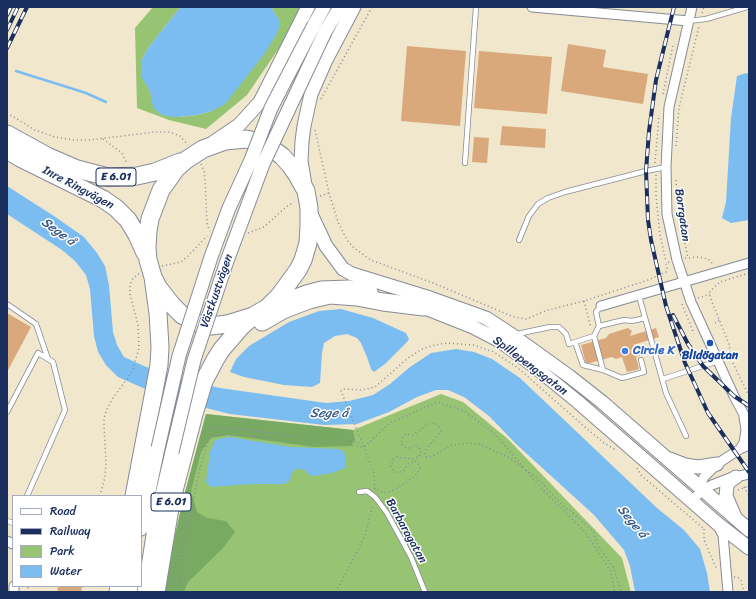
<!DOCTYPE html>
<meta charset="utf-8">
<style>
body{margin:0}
#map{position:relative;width:756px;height:599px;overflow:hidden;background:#f0e7cd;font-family:Sriracha,sans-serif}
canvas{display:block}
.frame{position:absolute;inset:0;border:8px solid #1b2f5e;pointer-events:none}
.legend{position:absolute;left:12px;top:495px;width:130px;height:92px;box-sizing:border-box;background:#fff;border:1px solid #a4acbf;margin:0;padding:5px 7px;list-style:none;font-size:12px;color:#1b2f5e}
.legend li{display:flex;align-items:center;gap:8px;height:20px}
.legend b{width:20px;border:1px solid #a4acbf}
</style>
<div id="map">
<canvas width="756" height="599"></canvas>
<div class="frame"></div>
<ul class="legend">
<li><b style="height:5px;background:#fff"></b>Road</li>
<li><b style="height:5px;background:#1b2f5e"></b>Railway</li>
<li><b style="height:11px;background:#96c472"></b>Park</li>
<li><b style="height:11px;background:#7cbdf1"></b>Water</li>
</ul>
</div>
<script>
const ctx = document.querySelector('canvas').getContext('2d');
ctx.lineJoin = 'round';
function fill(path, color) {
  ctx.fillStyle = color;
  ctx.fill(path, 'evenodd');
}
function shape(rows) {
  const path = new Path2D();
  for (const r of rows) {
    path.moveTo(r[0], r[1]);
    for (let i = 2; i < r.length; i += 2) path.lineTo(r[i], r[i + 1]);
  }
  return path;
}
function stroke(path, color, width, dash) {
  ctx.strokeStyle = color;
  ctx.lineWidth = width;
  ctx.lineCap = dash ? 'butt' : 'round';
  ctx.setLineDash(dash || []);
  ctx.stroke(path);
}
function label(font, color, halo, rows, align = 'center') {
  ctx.font = font + ' Sriracha,sans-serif';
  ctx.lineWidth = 3;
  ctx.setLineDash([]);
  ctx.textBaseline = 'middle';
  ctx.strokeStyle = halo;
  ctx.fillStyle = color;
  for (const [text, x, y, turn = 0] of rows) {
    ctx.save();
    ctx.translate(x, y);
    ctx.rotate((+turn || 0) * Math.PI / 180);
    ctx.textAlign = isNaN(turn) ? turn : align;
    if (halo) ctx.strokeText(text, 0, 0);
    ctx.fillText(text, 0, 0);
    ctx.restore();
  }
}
fill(shape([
 [153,7,182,7,178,10,149,47,142,59,142,77,150,91,152,99,178,117,197,115,212,111,279,20,271,7,307,7,247,95,206,129,169,120,137,108,135,28],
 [441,394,463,402,508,439,622,558,631,592,162,592,183,500,206,414,353,430]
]), '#96c472');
fill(shape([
 [206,414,353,430,355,440,351,446,314,447,228,435,211,438,201,452,191,491,197,512,207,518,226,521,235,532,223,548,188,582,184,592,162,592,183,500]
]), '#78aa64');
fill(shape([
 [182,7,271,7,279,20,280,26,276,35,265,53,225,104,212,111,197,115,178,117,165,116,159,113,153,107,150,91,142,78,141,69,142,59,149,47,178,10],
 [746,73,749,74,749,220,731,223,722,218,726,202,731,118,737,76],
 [7,186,54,216,84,237,97,253,105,266,109,285,113,332,117,345,124,357,144,366,182,379,220,388,326,403,349,401,373,395,390,384,410,367,431,353,456,349,474,352,492,359,520,378,657,508,684,530,700,549,707,573,710,592,635,592,630,566,624,550,594,515,516,444,489,416,464,397,448,390,436,390,417,397,389,412,357,424,324,425,230,414,190,404,143,388,118,377,106,365,98,352,94,336,90,289,86,275,75,261,62,250,7,214],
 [341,309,373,318,406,333,409,339,407,342,385,364,374,372,371,369,367,357,361,343,357,338,347,334,335,336,324,343,322,353,320,383,312,387,284,385,244,377,230,372,236,359,249,346,289,322,319,311],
 [229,437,291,447,339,449,344,452,346,460,345,468,332,473,314,476,308,474,305,470,298,469,294,470,291,475,290,481,283,484,251,484,211,487,206,482,210,452,215,440]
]), '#7cbdf1');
stroke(shape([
 [16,71,86,93,106,102]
]), '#7cbdf1', 2.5);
fill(shape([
 [568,44,606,50,603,67,648,74,643,104,561,91],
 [407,46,466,51,460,126,401,121],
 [479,51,552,57,547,114,474,108],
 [502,126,546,129,545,148,500,145],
 [474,137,489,138,487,163,472,162],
 [7,313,31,327,7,372],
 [628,328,632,331,630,336,656,328,659,337,633,345,641,350,641,355,636,357,639,369,627,372,622,357,616,359,612,357,586,364,581,345,606,338,609,334],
 [58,586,82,586,81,592,57,592]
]), '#d9a97b');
const lane = shape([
 [689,21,706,19,747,7],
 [465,163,476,7],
 [519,240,529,216,538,204,548,198,565,192,646,171,666,167],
 [639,296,666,393,686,436],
 [7,304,36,324,48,359],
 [601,306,596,312,599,326,624,320,632,321,645,318],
 [517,334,550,327,559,327,566,334,569,344,594,336,599,326],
 [594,336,603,370],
 [575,342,583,365,603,370,622,378,644,372,641,360],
 [663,379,718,361],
 [7,412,38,353,53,362,65,410,27,496],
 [359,492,367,491,375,497,387,513,411,557,425,592],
 [7,521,13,523]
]);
const street = shape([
 [532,7,689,21],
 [692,7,669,107,666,167,667,214,677,260,691,302,734,396,749,424],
 [601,306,749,263],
 [740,449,744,443,746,430,744,417],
 [702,490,702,481,704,477,717,464,740,449,749,445],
 [692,501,702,490,712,485,730,478,749,474],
 [718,526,723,535,728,592],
 [7,541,13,544],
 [14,592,14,586]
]);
const secondary = shape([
 [314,25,324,7],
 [325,32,340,7],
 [214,142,239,125,260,102,308,7],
 [305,185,301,161,302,141,304,126,311,94,326,60,354,7],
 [311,214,326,246,343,269,352,274,430,298,486,318,512,335,569,376,602,402,749,530],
 [415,304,473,327,500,341,534,366,578,402,718,524,749,548],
 [272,305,306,292,321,288,349,287,371,292],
 [670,459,685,465,698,467,717,464],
 [735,517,726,496,727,486,730,481,736,477],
 [141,529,158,448],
 [130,592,131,586],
 [144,592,154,529,172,452]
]);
const highway = shape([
 [7,134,47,156,77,169,108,177,137,176,155,172,180,162],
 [7,150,20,158,103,199,116,208,128,220,137,235,145,253],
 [262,322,283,310,309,300,330,295,357,297,383,302,424,307],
 [134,496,159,365,160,347,158,313,153,277,148,260,147,247,148,231,150,219,161,190,176,169,186,160,203,149,225,141,246,139,260,142,271,148,282,156,290,165,297,175,306,191,309,208,309,226,308,243,303,260,298,270,279,296,267,308,253,316,227,324,211,326,197,323,182,315,172,305,158,287,153,277],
 [118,592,119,586],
 [156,592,171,502,194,414,204,381,215,360,222,349,241,327,250,319]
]);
stroke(lane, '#868b96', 6);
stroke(street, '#868b96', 11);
stroke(secondary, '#868b96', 15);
stroke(highway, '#868b96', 19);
stroke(shape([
 [702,13,704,7],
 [663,94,673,45,675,44],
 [321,99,372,7],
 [7,113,35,130,55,137,74,140,89,140,155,132,170,132,180,136,188,145],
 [315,130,329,193,338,222,347,240,354,248,371,260,433,283,514,317,526,319,531,317,548,310,584,301,648,280,666,272,667,268,666,263,670,262],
 [103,139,122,153,127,164],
 [676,146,679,108,699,26],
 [655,163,659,115],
 [201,164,204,171,205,179,207,223,208,227,210,231],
 [656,175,656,196,660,235,666,262],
 [676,180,678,213,688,258],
 [320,196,329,193],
 [248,233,264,227,286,207,294,202],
 [685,258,699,257,708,259,713,264],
 [162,266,181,262,187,257,207,236],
 [749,273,720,282,710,291,710,297,729,344,731,359,749,396],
 [698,298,710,294],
 [584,301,591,328],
 [682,304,694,334],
 [715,323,719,320],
 [202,433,208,428,242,429,292,436,306,440,314,440,337,438,362,444],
 [637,468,641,475,704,529],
 [526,470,537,478,564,507,572,512,593,531,598,546,614,568,621,592],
 [744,487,749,496],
 [374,488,384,493,394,490,411,479,417,474,420,467,418,463,415,461,408,464,404,470,400,472,396,472,393,470,391,467,393,459,397,457,411,459,419,457,421,453,420,449,417,446,413,446,410,448,406,448,401,444,402,439,403,436,406,434,413,435,428,424,435,423,438,425,441,431,425,451,425,454,427,457,431,457,452,445,467,443,479,444,510,458,522,467],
 [375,489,374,474,364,447,341,391,343,389,362,390,375,387,408,358,422,349,435,345,447,343,473,345,494,352,518,368,586,428,604,443,616,450],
 [738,490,749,486],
 [100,496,105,477,106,462,104,426,104,418,107,409,113,398,132,372,139,348,138,325,130,294,130,285,133,278,140,273],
 [704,529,704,540,717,570],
 [734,577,739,578,741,580,744,592],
 [27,592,28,586],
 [171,592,175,565,182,545,180,532,184,524,188,497,189,487],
 [179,592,184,547,199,472,210,435,258,436,297,443,344,444,364,447,390,423,437,402,464,411,493,432,541,488,585,532,610,570,615,592],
 [336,592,365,536,373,504]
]), '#868b96', 1.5, [1, 3]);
stroke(lane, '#fff', 4.5);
stroke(street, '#fff', 9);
stroke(secondary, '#fff', 13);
stroke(highway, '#fff', 17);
const rail = shape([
 [674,7,656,80,649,131,646,171,648,220,651,240,666,306,685,363,708,413,749,472],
 [7,15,11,7],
 [7,30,18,7],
 [7,48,27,7],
 [673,315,688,344,703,366,734,396,749,406]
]);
stroke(rail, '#1b2f5e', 4);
stroke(rail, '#fff', 2.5, [8]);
const secondaryBridge = shape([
 [158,448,179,356,211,257,229,208,251,160,271,108,314,25],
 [172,452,194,360,227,261,263,164,325,32]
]);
stroke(secondaryBridge, '#868b96', 15, []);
stroke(secondaryBridge, '#fff', 13);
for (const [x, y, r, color] of [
 [710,343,4,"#1a4fb4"],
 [625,351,4,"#3f7fe0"]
]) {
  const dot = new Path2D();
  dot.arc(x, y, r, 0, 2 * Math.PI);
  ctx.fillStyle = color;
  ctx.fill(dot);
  stroke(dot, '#fff', 1.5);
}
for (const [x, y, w] of [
 [116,177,40],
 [171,502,40]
]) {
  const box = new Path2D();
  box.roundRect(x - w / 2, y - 9, w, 18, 3);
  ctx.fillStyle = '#fff';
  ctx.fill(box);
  stroke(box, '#1b2f5e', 1);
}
label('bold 11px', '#1b2f5e', null, [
 ["E 6.01",116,177],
 ["E 6.01",171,502]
]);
label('12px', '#1b2f5e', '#fff', [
 ["Inre Ringvägen",78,188,28],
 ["Borrgatan",682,215,82],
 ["Västkustvägen",217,291,-71],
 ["Spillepengsgatan",530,366,37],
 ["Barbaragatan",406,531,61]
]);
label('bold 12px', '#366cbe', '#fff', [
 ["Circle K",633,351]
], 'left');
label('bold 12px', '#164399', '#fff', [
 ["Blidögatan",710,356]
]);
label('italic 13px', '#385a8a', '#fff', [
 ["Sege å",58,232,36],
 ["Sege å",329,414],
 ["Sege å",632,522,50]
]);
</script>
